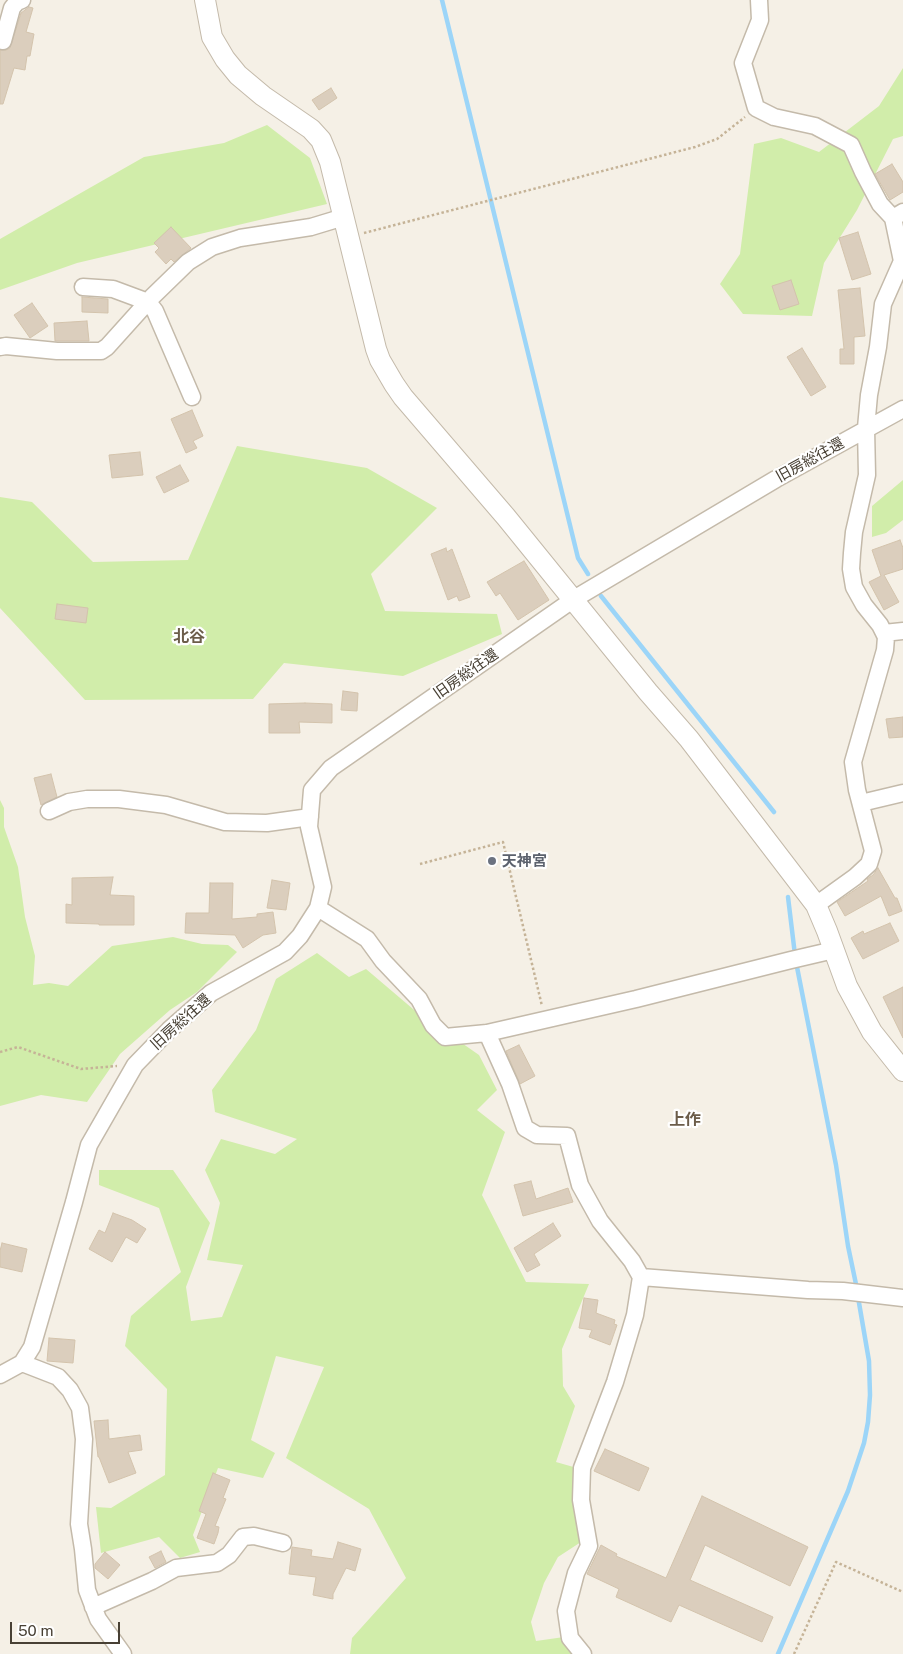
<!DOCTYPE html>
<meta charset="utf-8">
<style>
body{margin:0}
#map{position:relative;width:903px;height:1654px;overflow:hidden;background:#f5f0e6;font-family:"Public Sans",sans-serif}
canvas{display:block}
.scale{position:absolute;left:10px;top:1622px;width:110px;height:22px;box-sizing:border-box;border:2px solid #484034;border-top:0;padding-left:6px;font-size:15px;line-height:18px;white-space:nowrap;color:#484034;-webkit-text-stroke:4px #fff;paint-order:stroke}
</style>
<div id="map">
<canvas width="903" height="1654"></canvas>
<div class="scale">50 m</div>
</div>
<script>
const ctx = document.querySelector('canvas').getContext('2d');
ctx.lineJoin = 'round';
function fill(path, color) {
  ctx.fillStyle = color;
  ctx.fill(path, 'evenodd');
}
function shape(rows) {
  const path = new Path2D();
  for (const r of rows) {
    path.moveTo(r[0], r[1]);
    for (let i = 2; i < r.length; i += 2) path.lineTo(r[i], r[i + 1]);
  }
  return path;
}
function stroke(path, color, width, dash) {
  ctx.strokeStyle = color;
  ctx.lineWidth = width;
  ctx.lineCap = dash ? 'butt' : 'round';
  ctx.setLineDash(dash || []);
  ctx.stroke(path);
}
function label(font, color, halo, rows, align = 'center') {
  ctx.font = font + ' "Public Sans","Noto Sans JP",sans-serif';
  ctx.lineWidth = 4.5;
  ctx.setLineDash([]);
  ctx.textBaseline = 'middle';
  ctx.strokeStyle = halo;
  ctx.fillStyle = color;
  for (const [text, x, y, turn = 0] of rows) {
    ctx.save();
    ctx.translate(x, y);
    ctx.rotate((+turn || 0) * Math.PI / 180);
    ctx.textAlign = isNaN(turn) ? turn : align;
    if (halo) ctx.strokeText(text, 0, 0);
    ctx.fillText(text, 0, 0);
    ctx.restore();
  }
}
fill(shape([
 [903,68,903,136,893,139,857,210,824,263,812,316,743,314,720,284,740,254,754,144,781,138,819,152,879,106],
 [267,125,310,158,327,204,77,263,0,290,0,239,144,157,224,143],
 [237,446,367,468,437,508,371,574,385,611,497,614,502,634,403,676,284,663,253,699,85,700,0,608,0,497,32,502,93,562,188,560],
 [903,480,903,520,886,533,872,537,872,506],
 [0,800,4,808,4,827,18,867,25,917,35,956,33,985,49,983,68,986,112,946,173,937,202,944,228,945,237,952,197,992,170,1010,120,1054,87,1102,41,1095,0,1106],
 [317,953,349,977,366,969,413,1009,479,1055,497,1090,477,1110,505,1132,482,1195,526,1282,589,1284,562,1349,563,1386,575,1406,556,1462,577,1468,584,1540,558,1557,544,1583,531,1622,536,1641,564,1637,579,1654,350,1654,352,1638,406,1578,369,1509,286,1458,324,1367,276,1356,251,1440,275,1453,263,1478,218,1468,193,1535,200,1552,180,1558,159,1537,101,1553,96,1507,111,1508,165,1475,167,1389,125,1346,131,1316,181,1272,159,1208,99,1185,99,1170,173,1170,210,1223,186,1287,191,1321,222,1317,243,1265,207,1260,220,1203,205,1170,221,1139,275,1154,297,1139,215,1112,212,1090,256,1030,276,979]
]), '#d1edaa');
stroke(shape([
 [442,0,578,558,588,574],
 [601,596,774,812],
 [788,897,795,955],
 [796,962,836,1165,848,1246,857,1289],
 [778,1654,848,1491,864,1443,868,1422,870,1395,869,1361,858,1297]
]), '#9cd5f8', 4.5);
const building = shape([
 [29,7,33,8,26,32,34,34,30,56,27,56,25,70,14,68,3,104,0,104,0,50,6,50,10,48,21,13,29,7],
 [331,88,337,98,319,110,312,100,331,88],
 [892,164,903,182,903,192,890,200,875,174,892,164],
 [171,227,191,248,174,262,171,259,166,264,155,252,159,248,154,243,171,227],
 [858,232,871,274,852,280,839,238,858,232],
 [791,280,799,304,780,310,772,286,791,280],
 [860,288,865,336,854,337,854,364,840,364,840,349,844,349,838,290,860,288],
 [82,297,108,299,108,313,82,312,82,297],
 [32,303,48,326,30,338,14,315,32,303],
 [87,321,89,341,55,341,54,323,87,321],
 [802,348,826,387,811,396,787,357,802,348],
 [192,410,203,436,193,441,197,448,186,453,171,419,192,410],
 [140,452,143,475,112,478,109,455,140,452],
 [180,465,189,481,164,493,156,477,180,465],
 [900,540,903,548,903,569,884,575,899,602,884,610,869,582,881,576,872,550,900,540],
 [446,548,447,552,452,549,470,597,459,601,457,596,448,600,431,554,446,548],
 [524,561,549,600,518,620,500,593,496,596,487,582,524,561],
 [57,604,88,608,86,623,55,619,57,604],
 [343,691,358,693,357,711,341,710,343,691],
 [305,703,332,704,332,723,299,722,300,733,269,733,269,704,305,703],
 [903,717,903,737,889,738,886,719,903,717],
 [51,774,57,797,41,805,34,778,51,774],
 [878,868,895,898,897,898,902,911,889,916,881,896,845,916,837,902,868,881,867,879,873,875,878,868],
 [113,877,110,895,134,896,134,925,99,925,99,924,66,923,66,904,72,905,72,878,113,877],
 [272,880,290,883,286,910,267,908,272,880],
 [210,883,233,883,232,919,257,917,257,914,273,912,276,933,263,935,243,948,235,935,185,933,186,913,209,913,210,883],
 [890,923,899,941,863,959,851,938,863,931,864,934,890,923],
 [903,987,903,1038,883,997,903,987],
 [519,1045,535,1076,520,1084,506,1051,519,1045],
 [531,1181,536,1199,568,1188,573,1202,523,1216,514,1185,531,1181],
 [113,1213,132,1220,146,1229,137,1243,126,1237,112,1262,89,1249,99,1230,105,1233,113,1213],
 [553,1223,561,1236,534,1254,540,1265,527,1272,514,1248,553,1223],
 [2,1243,27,1249,22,1272,0,1267,0,1251,2,1243],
 [584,1298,598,1300,596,1313,615,1320,614,1324,617,1325,610,1345,589,1337,592,1330,579,1328,584,1298],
 [49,1338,75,1340,73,1363,47,1361,49,1338],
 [108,1420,109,1439,140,1435,142,1450,128,1452,136,1473,109,1483,99,1457,98,1457,94,1421,108,1420],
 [605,1449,649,1468,639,1491,594,1471,605,1449],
 [213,1473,230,1480,223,1498,226,1499,215,1526,219,1527,218,1533,214,1544,197,1538,206,1514,199,1511,213,1473],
 [702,1496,808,1547,790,1586,705,1545,690,1580,773,1617,762,1642,679,1605,671,1622,616,1597,619,1589,587,1574,601,1545,617,1554,616,1556,666,1578,702,1496],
 [338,1542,361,1549,355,1571,346,1568,333,1594,333,1599,313,1595,316,1577,289,1574,292,1547,312,1550,311,1556,333,1559,338,1542],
 [161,1551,166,1562,155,1568,149,1557,161,1551],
 [105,1552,120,1565,108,1579,95,1568,95,1564,105,1552]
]);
fill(building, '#dbcebd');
stroke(building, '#d3c3ac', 1);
const minor = shape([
 [759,0,760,20,743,63,756,108,774,117,815,126,851,145,863,172,880,204,893,218],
 [3,41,12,8,17,2,22,0],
 [83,287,113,289,148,302,155,311,192,397],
 [0,347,6,346,57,351,101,351,107,347,152,297,188,262,212,247,240,238,311,227,344,217],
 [884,633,903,631],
 [861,803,903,793],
 [49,811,69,802,87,799,119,799,166,805,225,822,267,823,310,817],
 [816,905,855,877,869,864,873,851,857,790,853,762,885,650,886,637,880,625,864,605,854,587,851,569,852,553,854,532,867,475,866,428,869,395,878,347,883,304,902,261,893,218,903,212],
 [318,908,367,939,383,961,419,999,433,1025,445,1037,487,1033,636,999,791,960,834,950],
 [487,1033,510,1084,525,1128,537,1135,567,1136,580,1185,600,1221,632,1261,641,1277,635,1315,615,1382,582,1468,581,1500,589,1546,576,1573,566,1611,570,1638,583,1654],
 [641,1277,808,1290,843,1291,903,1298],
 [22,1363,58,1377,70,1390,80,1408,84,1439,79,1524,83,1549,87,1590,98,1619,123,1654],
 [0,1375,22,1363,32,1347,74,1202,89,1145,135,1065,169,1030,211,993,285,952,300,936,318,908,323,887,309,827,312,790,331,768,574,599,776,479,903,409],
 [93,1607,152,1581,176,1568,217,1563,229,1555,243,1537,254,1536,283,1543]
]);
const tertiary = shape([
 [205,0,212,37,225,59,238,75,263,96,311,129,321,140,330,162,376,349,380,360,394,384,403,397,506,517,648,692,689,739,816,905,827,931,847,986,872,1032,903,1071]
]);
stroke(minor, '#c4baaa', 19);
stroke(tertiary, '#c4baaa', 22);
stroke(shape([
 [364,233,695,147,717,139,745,117],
 [420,864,503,842,542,1006],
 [0,1052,18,1047,81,1069,117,1066],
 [794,1654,836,1562,903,1592]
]), '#c5b397', 2.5, [2.5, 2.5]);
stroke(minor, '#fff', 16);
stroke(tertiary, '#fff', 20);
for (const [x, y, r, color] of [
 [492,861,5,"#6b7280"]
]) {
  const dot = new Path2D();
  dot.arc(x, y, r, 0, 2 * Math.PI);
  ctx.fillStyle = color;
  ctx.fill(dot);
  stroke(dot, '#fff', 2);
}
label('15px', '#484034', '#fff', [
 ["旧房総往還",810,460,-29],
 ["旧房総往還",466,674,-35],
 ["旧房総往還",181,1022,-42]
]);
label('bold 15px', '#5b616d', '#fff', [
 ["天神宮",502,861]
], 'left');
label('bold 16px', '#6c5d4a', '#fff', [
 ["北谷",189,637],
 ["上作",685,1120]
]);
</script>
